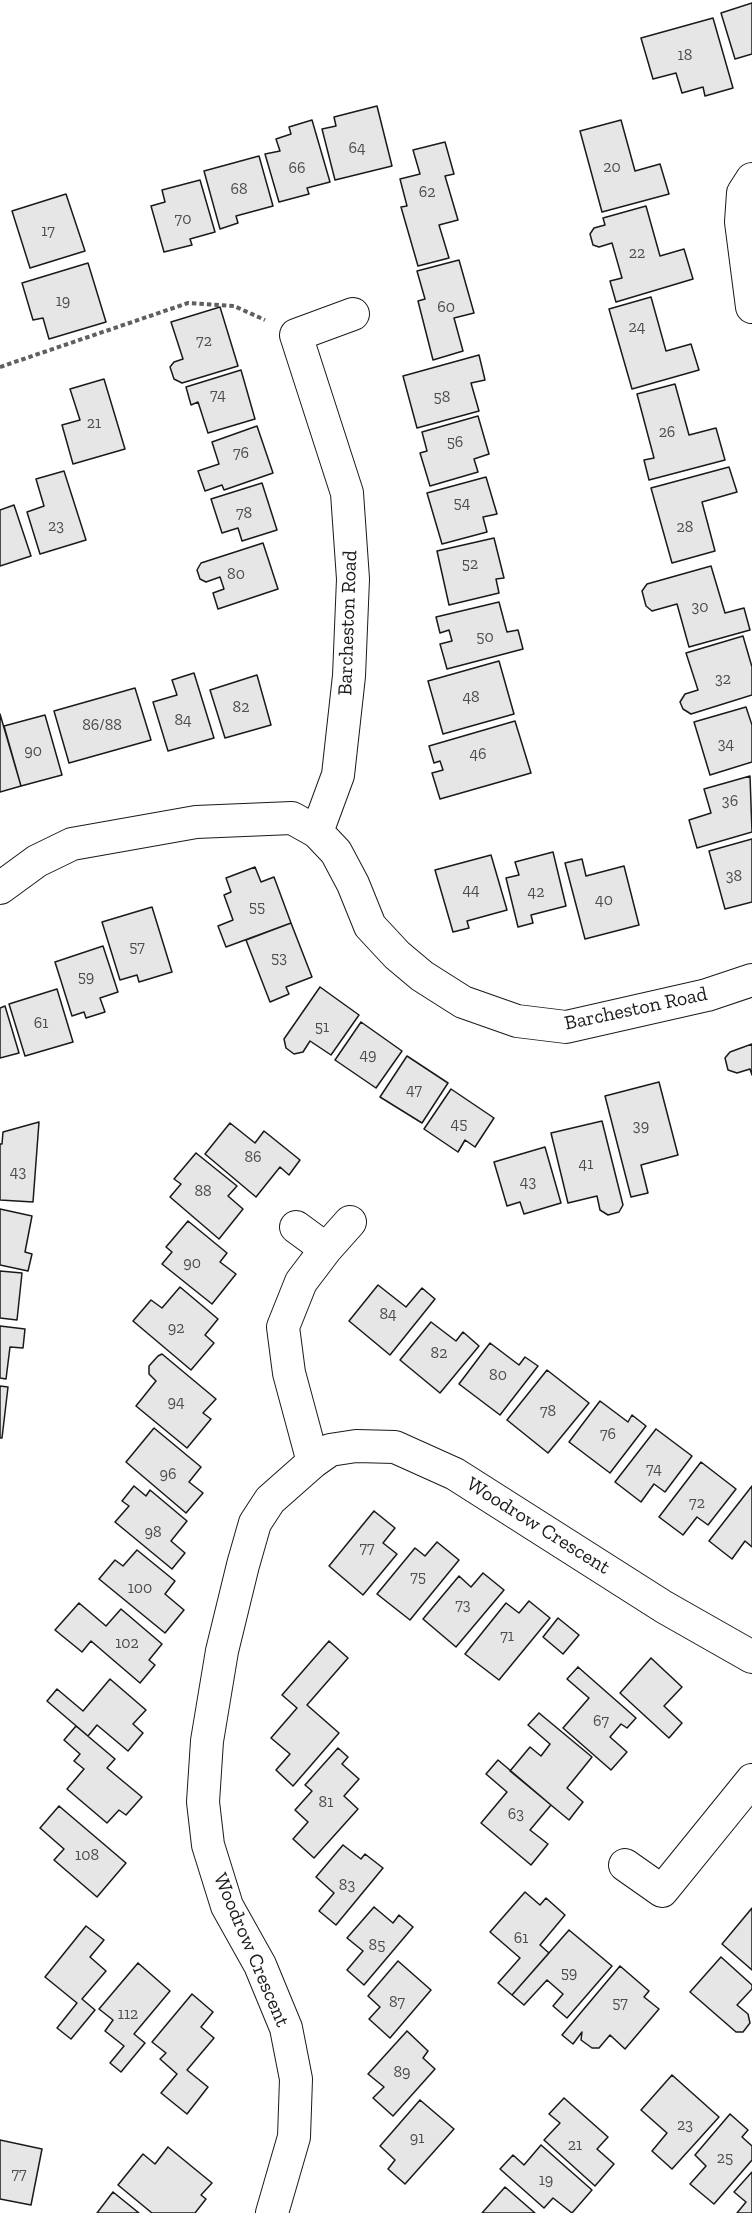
<!DOCTYPE html>
<style>
body{margin:0}
canvas{display:block;background:#fff}
</style>
<canvas width="752" height="2213"></canvas>
<script>
const ctx = document.querySelector('canvas').getContext('2d');
ctx.lineJoin = 'round';
function fill(path, color) {
  ctx.fillStyle = color;
  ctx.fill(path, 'evenodd');
}
function shape(rows) {
  const path = new Path2D();
  for (const r of rows) {
    path.moveTo(r[0], r[1]);
    for (let i = 2; i < r.length; i += 2) path.lineTo(r[i], r[i + 1]);
  }
  return path;
}
function stroke(path, color, width, dash) {
  ctx.strokeStyle = color;
  ctx.lineWidth = width;
  ctx.lineCap = dash ? 'butt' : 'round';
  ctx.setLineDash(dash || []);
  ctx.stroke(path);
}
function label(font, color, halo, rows, align = 'center') {
  ctx.font = font + ' "Zilla Slab",serif';
  ctx.lineWidth = 4.5;
  ctx.setLineDash([]);
  ctx.textBaseline = 'middle';
  ctx.strokeStyle = halo;
  ctx.fillStyle = color;
  for (const [text, x, y, turn = 0] of rows) {
    ctx.save();
    ctx.translate(x, y);
    ctx.rotate((+turn || 0) * Math.PI / 180);
    ctx.textAlign = isNaN(turn) ? turn : align;
    if (halo) ctx.strokeText(text, 0, 0);
    ctx.fillText(text, 0, 0);
    ctx.restore();
  }
}
const building = shape([
 [752,3,752,54,735,59,721,13,752,3],
 [713,18,733,88,705,96,703,87,682,93,676,73,653,79,641,38,713,18],
 [377,106,392,166,335,180,322,129,336,126,334,117,377,106],
 [312,120,330,182,307,188,309,194,279,202,265,154,280,151,276,139,291,134,289,127,312,120],
 [621,120,635,171,660,164,669,194,602,212,580,131,621,120],
 [445,142,454,174,445,176,458,220,439,225,449,258,418,266,401,207,407,206,400,179,420,174,413,150,445,142],
 [259,156,273,206,236,216,238,223,220,229,204,171,259,156],
 [200,180,215,232,190,239,192,245,164,252,151,206,165,202,162,190,200,180],
 [66,194,85,251,30,268,12,211,66,194],
 [646,206,660,256,684,249,693,279,616,302,610,281,622,278,612,243,599,247,593,245,590,234,594,228,605,225,603,218,646,206],
 [459,260,474,313,454,318,463,351,433,360,418,301,425,299,417,271,459,260],
 [88,263,106,322,49,339,43,318,33,320,22,283,88,263],
 [651,297,666,351,691,344,699,370,632,389,609,309,651,297],
 [220,307,238,366,182,383,174,379,170,367,174,362,183,359,171,322,220,307],
 [479,355,485,380,471,383,479,411,417,428,403,376,479,355],
 [241,370,255,419,208,433,198,402,191,405,186,387,241,370],
 [104,379,125,449,73,464,62,425,80,420,70,389,104,379],
 [675,384,689,435,716,428,725,460,649,480,644,460,654,458,637,394,675,384],
 [478,416,489,454,474,459,478,472,430,486,420,453,427,451,422,432,478,416],
 [257,426,273,473,224,490,222,485,205,491,198,471,219,464,212,442,257,426],
 [729,467,737,492,702,502,715,551,672,563,651,488,729,467],
 [64,471,86,540,40,554,27,512,44,506,36,479,64,471],
 [486,477,497,514,483,517,487,532,442,544,427,493,486,477],
 [262,483,277,530,242,541,238,528,222,533,211,499,262,483],
 [14,505,31,556,0,566,0,510,14,505],
 [494,538,504,578,496,579,499,593,449,605,437,551,494,538],
 [263,543,278,589,218,609,213,593,224,589,220,577,206,582,200,579,197,570,201,563,263,543],
 [711,566,725,613,744,608,750,630,689,647,677,604,652,611,646,606,642,591,647,584,711,566],
 [499,602,507,632,518,630,523,649,447,669,440,644,452,641,449,630,440,633,436,617,499,602],
 [743,636,752,667,752,695,691,714,683,709,680,702,685,694,698,690,686,653,743,636],
 [499,661,514,714,443,734,428,681,499,661],
 [194,673,214,738,168,751,153,702,177,695,172,680,194,673],
 [257,675,271,725,225,738,210,690,257,675],
 [135,688,151,740,69,763,54,711,135,688],
 [746,707,752,725,752,762,710,775,694,722,746,707],
 [0,714,21,786,0,792,0,714],
 [45,715,62,775,21,786,4,726,45,715],
 [515,721,531,773,440,799,432,773,443,770,440,761,434,763,429,746,515,721],
 [750,776,752,832,697,848,689,820,711,813,704,789,750,776],
 [752,839,752,902,725,909,709,851,752,839],
 [553,852,566,906,531,915,533,923,518,927,506,878,519,875,515,862,553,852],
 [491,855,507,910,467,921,469,928,453,932,435,870,491,855],
 [582,859,586,876,624,866,639,925,585,939,565,863,582,859],
 [255,867,261,882,274,877,291,923,226,947,218,926,233,920,224,895,231,892,226,878,255,867],
 [152,907,172,972,139,982,137,975,120,980,102,922,152,907],
 [291,923,312,977,286,987,289,994,270,1002,246,940,291,923],
 [103,946,118,992,100,998,105,1012,86,1018,84,1012,72,1016,55,962,103,946],
 [320,987,359,1015,331,1055,310,1041,303,1052,294,1054,286,1048,284,1039,320,987],
 [57,989,73,1042,25,1056,9,1004,57,989],
 [5,1006,19,1053,0,1058,0,1008,5,1006],
 [361,1022,402,1051,376,1088,335,1060,361,1022],
 [752,1044,752,1075,750,1069,737,1073,728,1070,725,1058,730,1052,752,1044],
 [407,1056,448,1083,422,1123,380,1097,407,1056],
 [659,1082,678,1155,641,1165,648,1193,631,1197,605,1096,659,1082],
 [451,1089,494,1118,475,1147,465,1140,458,1152,424,1129,451,1089],
 [602,1121,623,1205,619,1212,608,1215,600,1210,597,1196,568,1203,551,1133,602,1121],
 [39,1122,33,1202,0,1200,0,1144,2,1144,3,1132,39,1122],
 [230,1123,255,1143,264,1131,300,1160,289,1175,280,1167,256,1197,205,1154,230,1123],
 [545,1147,561,1203,524,1214,520,1202,507,1206,494,1162,545,1147],
 [196,1153,237,1186,228,1196,243,1209,219,1239,170,1197,181,1184,174,1179,196,1153],
 [0,1209,32,1216,25,1252,32,1254,28,1271,0,1265,0,1209],
 [188,1221,227,1253,220,1262,236,1274,212,1304,162,1264,172,1252,166,1247,188,1221],
 [0,1271,22,1273,17,1320,0,1318,0,1271],
 [378,1285,406,1307,422,1288,435,1299,390,1355,349,1321,378,1285],
 [180,1287,218,1319,205,1335,214,1343,191,1370,133,1321,151,1300,162,1308,180,1287],
 [431,1322,456,1341,463,1332,479,1346,440,1393,400,1360,431,1322],
 [0,1326,25,1329,23,1348,10,1347,6,1379,0,1378,0,1326],
 [490,1343,519,1365,525,1357,538,1366,500,1415,459,1384,490,1343],
 [162,1354,216,1399,203,1413,211,1419,187,1448,136,1406,156,1381,149,1374,149,1366,158,1356,162,1354],
 [547,1370,589,1403,548,1453,507,1420,547,1370],
 [0,1386,8,1387,2,1438,0,1438,0,1386],
 [600,1401,628,1422,632,1415,646,1426,610,1473,569,1442,600,1401],
 [154,1428,201,1467,189,1482,203,1493,186,1513,126,1462,154,1428],
 [656,1429,692,1456,665,1492,654,1484,641,1502,615,1482,656,1429],
 [701,1462,736,1489,708,1525,697,1517,683,1535,659,1517,701,1462],
 [134,1486,146,1496,150,1490,187,1521,171,1541,185,1553,172,1569,115,1522,129,1506,122,1501,134,1486],
 [752,1486,752,1547,745,1541,732,1559,709,1541,752,1486],
 [374,1511,395,1528,383,1543,397,1554,363,1595,329,1566,374,1511],
 [437,1542,459,1560,410,1620,377,1594,415,1548,425,1556,437,1542],
 [137,1550,175,1581,165,1594,184,1610,165,1633,99,1579,115,1560,123,1566,137,1550],
 [483,1573,504,1590,456,1647,423,1619,459,1576,471,1587,483,1573],
 [529,1601,550,1618,499,1680,465,1654,506,1603,519,1613,529,1601],
 [79,1603,106,1626,121,1609,162,1644,149,1660,155,1665,140,1683,91,1641,82,1652,55,1630,79,1603],
 [558,1618,579,1635,563,1654,543,1637,558,1618],
 [329,1641,348,1658,307,1705,339,1733,293,1786,276,1770,290,1754,271,1738,297,1708,282,1695,329,1641],
 [651,1658,682,1687,664,1706,682,1723,669,1738,620,1693,651,1658],
 [578,1667,636,1718,627,1728,621,1724,610,1737,627,1752,611,1770,563,1728,589,1698,567,1679,578,1667],
 [110,1679,146,1710,133,1724,143,1733,128,1751,97,1725,88,1736,47,1701,57,1689,83,1711,110,1679],
 [539,1713,592,1757,567,1788,583,1802,569,1820,510,1771,530,1747,541,1756,550,1744,528,1725,539,1713],
 [76,1726,115,1759,107,1768,142,1797,126,1815,119,1810,107,1823,67,1789,84,1769,74,1761,80,1754,64,1740,76,1726],
 [338,1748,348,1757,342,1764,359,1779,344,1796,358,1809,314,1858,293,1839,308,1822,295,1810,312,1791,305,1785,338,1748],
 [498,1760,551,1805,530,1830,548,1844,531,1865,481,1823,507,1792,486,1774,498,1760],
 [59,1806,126,1863,97,1897,54,1860,64,1849,40,1828,59,1806],
 [343,1845,361,1859,365,1854,383,1868,336,1925,319,1911,334,1893,316,1877,343,1845],
 [525,1892,540,1905,546,1898,565,1915,540,1945,549,1953,512,1995,498,1983,520,1958,490,1932,525,1892],
 [374,1907,393,1923,399,1915,413,1927,364,1985,347,1970,363,1951,347,1938,374,1907],
 [752,1908,752,1970,722,1944,752,1908],
 [86,1926,104,1940,90,1957,106,1971,82,1999,95,2010,71,2039,57,2028,77,2003,45,1977,86,1926],
 [569,1930,612,1966,567,2018,553,2006,563,1994,547,1980,524,2005,512,1995,569,1930],
 [721,1957,752,1985,752,1989,737,2005,748,2014,750,2023,743,2032,736,2032,690,1992,721,1957],
 [398,1961,431,1990,390,2038,369,2019,380,2007,368,1996,398,1961],
 [138,1963,170,1991,134,2034,145,2043,121,2072,110,2063,124,2046,105,2031,113,2020,99,2009,138,1963],
 [620,1966,649,1991,644,1997,659,2009,625,2049,610,2035,599,2048,592,2048,581,2040,582,2032,573,2044,562,2035,620,1966],
 [192,1994,213,2012,201,2027,214,2038,187,2070,208,2087,187,2114,161,2093,177,2074,160,2059,166,2053,152,2042,192,1994],
 [407,2031,428,2051,423,2058,435,2069,393,2116,373,2098,384,2087,368,2074,407,2031],
 [672,2075,719,2117,672,2169,652,2151,667,2133,641,2110,672,2075],
 [564,2098,608,2137,597,2149,614,2164,595,2186,544,2140,560,2123,549,2114,564,2098],
 [420,2100,454,2129,405,2184,388,2169,395,2160,380,2146,420,2100],
 [730,2114,748,2130,742,2137,752,2146,752,2160,714,2204,690,2184,706,2166,695,2155,730,2114],
 [0,2140,42,2149,31,2205,0,2199,0,2140],
 [541,2145,592,2190,572,2213,553,2198,544,2208,500,2169,513,2155,524,2165,541,2145],
 [168,2147,212,2183,201,2195,206,2199,195,2213,152,2213,118,2185,143,2154,155,2164,168,2147],
 [752,2172,752,2213,737,2213,746,2202,734,2192,752,2172],
 [505,2187,535,2213,482,2213,505,2187],
 [113,2192,139,2213,97,2213,113,2192]
]);
fill(building, '#e6e6e6');
stroke(building, '#1a1a1a', 1.5);
const minor = shape([
 [752,179,743,193,741,222,752,307],
 [317,832,338,775,349,676,353,579,347,493,296,335,353,314],
 [0,888,37,861,72,844,196,822,292,818,317,832,336,852,353,884,370,926,397,955,422,976,463,1002,517,1021,566,1027,707,995,752,980],
 [296,1227,326,1249],
 [313,1462,289,1373,283,1327,301,1282,326,1249,350,1222],
 [625,1865,662,1891,752,1780],
 [272,2213,294,2137,296,2079,286,2028,260,1965,227,1906,208,1845,203,1802,207,1741,222,1651,243,1565,255,1523,270,1500,313,1462,330,1450,356,1446,395,1447,455,1474,664,1607,752,1657]
]);
stroke(minor, '#1a1a1a', 34);
stroke(shape([
 [0,367,188,303,234,306,265,320]
]), '#5f5f5f', 4, [4.5, 3]);
stroke(minor, '#fff', 32);
label('16px', '#4d4d4d', null, [
 ["18",685,55],
 ["64",357,148],
 ["20",612,167],
 ["66",297,168],
 ["68",239,189],
 ["62",427,192],
 ["70",183,219],
 ["17",48,231],
 ["22",637,253],
 ["19",63,301],
 ["60",446,307],
 ["24",637,327],
 ["72",204,341],
 ["74",218,395],
 ["58",442,397],
 ["21",94,423],
 ["26",667,432],
 ["56",455,442],
 ["76",241,453],
 ["54",462,503],
 ["78",244,513],
 ["23",56,526],
 ["28",685,527],
 ["52",470,564],
 ["80",236,574],
 ["30",700,607],
 ["50",485,637],
 ["32",723,679],
 ["48",471,697],
 ["82",241,707],
 ["84",183,720],
 ["86/88",102,725],
 ["34",726,744],
 ["90",33,751],
 ["46",478,754],
 ["36",730,801],
 ["38",734,876],
 ["44",471,890],
 ["42",536,892],
 ["40",604,900],
 ["55",257,907],
 ["57",137,947],
 ["53",279,958],
 ["59",86,977],
 ["61",41,1023],
 ["51",322,1027],
 ["49",368,1055],
 ["47",414,1090],
 ["45",459,1124],
 ["39",641,1126],
 ["86",253,1157],
 ["41",586,1164],
 ["43",18,1172],
 ["43",528,1182],
 ["88",203,1191],
 ["90",192,1263],
 ["84",388,1314],
 ["92",176,1328],
 ["82",439,1353],
 ["80",498,1375],
 ["94",176,1402],
 ["78",548,1411],
 ["76",608,1434],
 ["74",654,1469],
 ["96",168,1474],
 ["72",697,1503],
 ["98",153,1532],
 ["77",367,1548],
 ["75",418,1577],
 ["100",140,1588],
 ["73",463,1605],
 ["71",507,1636],
 ["102",127,1643],
 ["67",601,1721],
 ["81",326,1802],
 ["63",516,1814],
 ["108",87,1855],
 ["83",347,1885],
 ["61",521,1938],
 ["85",377,1945],
 ["59",569,1973],
 ["87",397,2002],
 ["57",620,2003],
 ["112",128,2014],
 ["89",402,2072],
 ["23",685,2125],
 ["91",417,2138],
 ["21",575,2145],
 ["25",725,2158],
 ["77",19,2174],
 ["19",546,2180]
]);
label('20px', '#1a1a1a', '#fff', [
 ["Barcheston Road",348,623,-88],
 ["Barcheston Road",636,1009,-12],
 ["Woodrow Crescent",538,1526,32],
 ["Woodrow Crescent",251,1950,67]
]);
</script>
